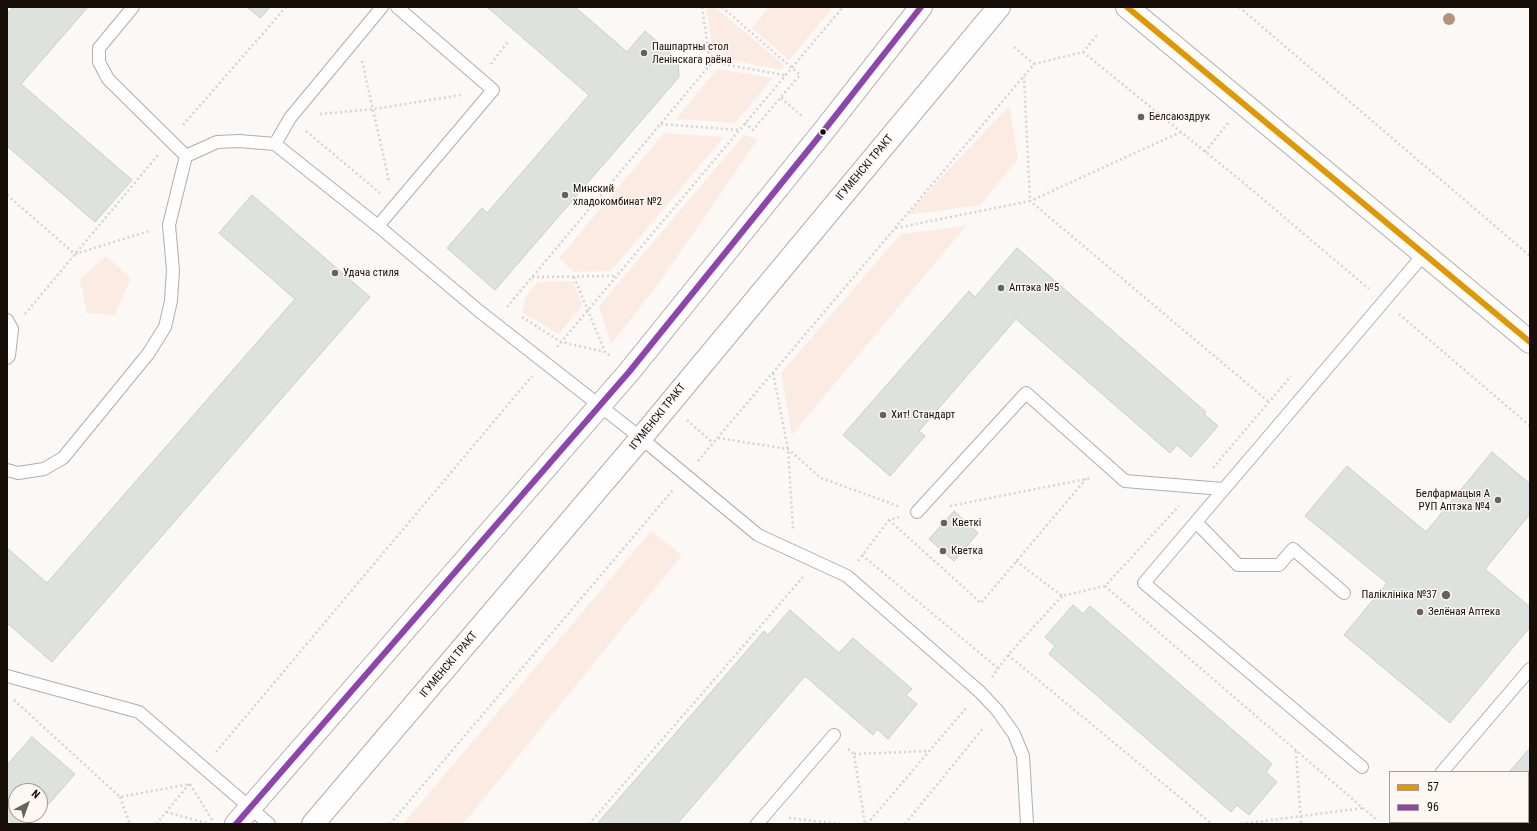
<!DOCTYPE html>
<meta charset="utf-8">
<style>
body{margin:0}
#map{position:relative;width:1537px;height:831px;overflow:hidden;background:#fbf8f6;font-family:"Roboto Condensed",sans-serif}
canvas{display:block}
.frame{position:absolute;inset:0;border:8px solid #170e08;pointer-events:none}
.legend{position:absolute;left:1389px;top:771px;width:140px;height:52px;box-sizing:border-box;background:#fdf7f4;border:1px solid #a19a96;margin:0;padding:5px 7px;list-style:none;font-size:12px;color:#170e08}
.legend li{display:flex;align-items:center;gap:8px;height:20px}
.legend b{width:20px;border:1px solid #a19a96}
.north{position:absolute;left:8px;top:783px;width:40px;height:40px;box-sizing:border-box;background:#fdf7f4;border:1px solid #a19a96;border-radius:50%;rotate:41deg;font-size:11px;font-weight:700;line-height:16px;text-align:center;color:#170e08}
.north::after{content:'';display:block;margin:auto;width:14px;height:18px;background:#67605b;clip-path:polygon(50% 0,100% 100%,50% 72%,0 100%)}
</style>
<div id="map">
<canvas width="1537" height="831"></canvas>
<div class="frame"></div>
<ul class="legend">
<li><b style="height:5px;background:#e19701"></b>57</li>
<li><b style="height:5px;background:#8e44ad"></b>96</li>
</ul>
<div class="north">N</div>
</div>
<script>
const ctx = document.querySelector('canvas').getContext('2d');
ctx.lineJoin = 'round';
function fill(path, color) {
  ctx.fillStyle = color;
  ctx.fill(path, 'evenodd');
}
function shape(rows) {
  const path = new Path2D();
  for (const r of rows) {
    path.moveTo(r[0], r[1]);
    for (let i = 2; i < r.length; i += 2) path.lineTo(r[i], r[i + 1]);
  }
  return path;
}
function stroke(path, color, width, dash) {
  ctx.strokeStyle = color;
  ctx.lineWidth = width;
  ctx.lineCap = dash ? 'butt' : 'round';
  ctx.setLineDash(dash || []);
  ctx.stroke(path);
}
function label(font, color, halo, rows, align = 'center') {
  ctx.font = font + ' "Roboto Condensed",sans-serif';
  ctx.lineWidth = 3;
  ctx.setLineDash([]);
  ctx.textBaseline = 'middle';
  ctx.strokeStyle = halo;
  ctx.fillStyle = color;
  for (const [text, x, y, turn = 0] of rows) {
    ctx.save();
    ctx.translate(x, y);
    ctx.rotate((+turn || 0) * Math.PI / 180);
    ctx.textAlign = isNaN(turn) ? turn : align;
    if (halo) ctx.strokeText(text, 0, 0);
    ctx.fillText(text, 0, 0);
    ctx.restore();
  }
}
fill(shape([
 [706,7,715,7,784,65,781,70,726,59,712,47],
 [769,7,833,7,789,60,752,28],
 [717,69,773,78,735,123,676,119],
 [1009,106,1018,159,980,205,906,215],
 [664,133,724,137,611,271,574,272,559,258],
 [744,135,758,139,659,283,611,344,599,306],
 [966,226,792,435,781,373,901,234],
 [106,256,131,278,115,315,87,313,80,279],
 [573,281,582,305,559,334,522,312,526,297,538,282],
 [651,531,682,555,463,824,403,824]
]), '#fcebe2');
const building = shape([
 [13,7,88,7,21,84,132,180,95,222,7,146,7,14,13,7],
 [247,7,270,7,260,18,247,7],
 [487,7,575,7,627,52,645,31,678,60,679,77,495,290,447,248,482,208,487,213,589,95,487,7],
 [252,195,370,297,52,662,7,623,7,548,47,583,295,299,219,233,252,195],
 [1017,248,1206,412,1204,414,1218,426,1191,457,1177,445,1170,453,1016,319,919,431,925,436,890,476,843,435,969,291,975,297,1017,248],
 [1492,452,1530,484,1530,514,1485,569,1530,607,1530,627,1450,723,1344,635,1387,583,1305,516,1347,466,1426,532,1492,452],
 [954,511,978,533,954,561,929,539,954,511],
 [1073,605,1083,614,1090,606,1272,764,1266,772,1277,782,1249,815,1237,805,1231,812,1049,654,1055,646,1045,637,1073,605],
 [790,610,839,653,853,638,912,689,906,695,917,704,888,739,877,729,873,735,805,676,677,824,597,824,764,631,768,635,790,610],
 [32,737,75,774,40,814,40,791,16,791,16,815,39,815,31,824,7,824,7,765,32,737],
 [1530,748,1530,824,1464,824,1466,822,1528,822,1528,772,1509,772,1530,748]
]);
fill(building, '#dee2df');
stroke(building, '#c8cecb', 1);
const service = shape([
 [133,7,99,48,99,62,108,79,186,156],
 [275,144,290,118,382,7],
 [186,156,217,142,239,141,275,144,378,226,479,311,641,438,758,535,847,576,980,692,997,710,1014,734,1023,756,1027,824],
 [378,226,493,90,397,7],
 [7,320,12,329,9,356,7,358],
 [7,470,18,473,44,469,63,458,148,354,165,327,171,301,173,270,169,225,186,156],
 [917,512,1026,393,1125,481,1223,489],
 [1196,522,1238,565,1279,565,1293,549,1344,593],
 [7,676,139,712,269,824],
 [1362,767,1144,583,1425,253],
 [1442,772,1530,669],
 [757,824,834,735],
 [1397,824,1399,822]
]);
const secondary = shape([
 [1127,7,1530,342]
]);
const primary = shape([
 [236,824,629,372,822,133,921,7],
 [313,824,641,438,999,7]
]);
stroke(service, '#b3ada9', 14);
stroke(secondary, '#b3ada9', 24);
stroke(primary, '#b3ada9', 24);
stroke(shape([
 [702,7,709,54,722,64,784,75],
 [722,7,800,75,753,130,745,123],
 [1239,7,1530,256],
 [1014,47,1034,64],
 [1083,52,1245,184,1369,289],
 [362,61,389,181],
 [491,64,509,40],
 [781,98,803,117],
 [320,114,374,109,461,95],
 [661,124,739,130],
 [183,125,286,7],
 [306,131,380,193],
 [1181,132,1030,201,1269,402],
 [1205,152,1228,123],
 [7,195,75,254,149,231],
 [896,228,1030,201,1024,77],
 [532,277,615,276],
 [574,277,605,352],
 [507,307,715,59],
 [25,314,158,155],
 [1399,314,1530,426],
 [522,317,561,342,605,352,610,356],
 [557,347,843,7],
 [773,373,788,449,793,529],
 [687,420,713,443],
 [718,438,788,449,821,478,898,506],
 [698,461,1034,64,1083,52,1098,34],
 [1213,468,1291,376],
 [950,506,1091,478],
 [889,520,981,603,1086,479],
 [862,555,999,669],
 [858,561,889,520,899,517],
 [1016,561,1062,596,1105,586,1179,506],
 [1105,586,1378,821],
 [1008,655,1212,824],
 [992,677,1008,655,1062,596],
 [14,700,120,797,190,784,212,820],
 [848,749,854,754,865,824],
 [1296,751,1301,824],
 [216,752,532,376],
 [854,754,928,751],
 [120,797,130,824],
 [166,812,210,824],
 [789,818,840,824],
 [156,824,191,782],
 [390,824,673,490],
 [589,824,803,577],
 [867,824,967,707],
 [905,824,984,727],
 [1241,824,1363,808]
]), '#d5d3d3', 2.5, [2, 3]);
stroke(service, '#fefefe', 12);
stroke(secondary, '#fefefe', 22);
stroke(primary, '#fefefe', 22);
stroke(shape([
 [1127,7,1530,342]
]), '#e19701', 6);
stroke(shape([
 [236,824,629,372,822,133,921,7]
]), '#8e44ad', 6);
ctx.fillStyle = '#b3937e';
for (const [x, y] of [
 [1449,19]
]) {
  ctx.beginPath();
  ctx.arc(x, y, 6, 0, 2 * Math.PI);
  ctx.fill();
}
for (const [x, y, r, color] of [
 [644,53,4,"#67605b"],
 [1141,117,4,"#67605b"],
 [823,132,3.5,"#170e08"],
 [565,195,4,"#67605b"],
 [335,273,4,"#67605b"],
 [1001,288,4,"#67605b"],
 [883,415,4,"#67605b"],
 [1498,500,4,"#67605b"],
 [944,523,4,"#67605b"],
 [943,551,4,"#67605b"],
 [1446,595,5,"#67605b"],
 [1420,612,4,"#67605b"]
]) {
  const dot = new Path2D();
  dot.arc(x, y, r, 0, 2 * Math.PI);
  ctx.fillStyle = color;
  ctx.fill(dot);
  stroke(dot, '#fdf7f4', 1.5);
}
label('11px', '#170e08', '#fdf7f4', [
 ["Пашпартны стол",652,47],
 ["Ленінскага раёна",652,60],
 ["Белсаюздрук",1149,117],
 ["Минский",573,189],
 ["хладокомбинат №2",573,202],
 ["Удача стиля",343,273],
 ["Аптэка №5",1009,288],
 ["Хит! Стандарт",891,415],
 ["Белфармацыя А",1490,494,"right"],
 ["РУП Аптэка №4",1490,507,"right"],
 ["Кветкі",952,523],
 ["Кветка",951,551],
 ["Паліклініка №37",1437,595,"right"],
 ["Зелёная Аптека",1428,612]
], 'left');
label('11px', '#170e08', '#fdf7f4', [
 ["ІГУМЕНСКІ ТРАКТ",865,168,-50],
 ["ІГУМЕНСКІ ТРАКТ",658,417,-51],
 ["ІГУМЕНСКІ ТРАКТ",449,665,-50]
]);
</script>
